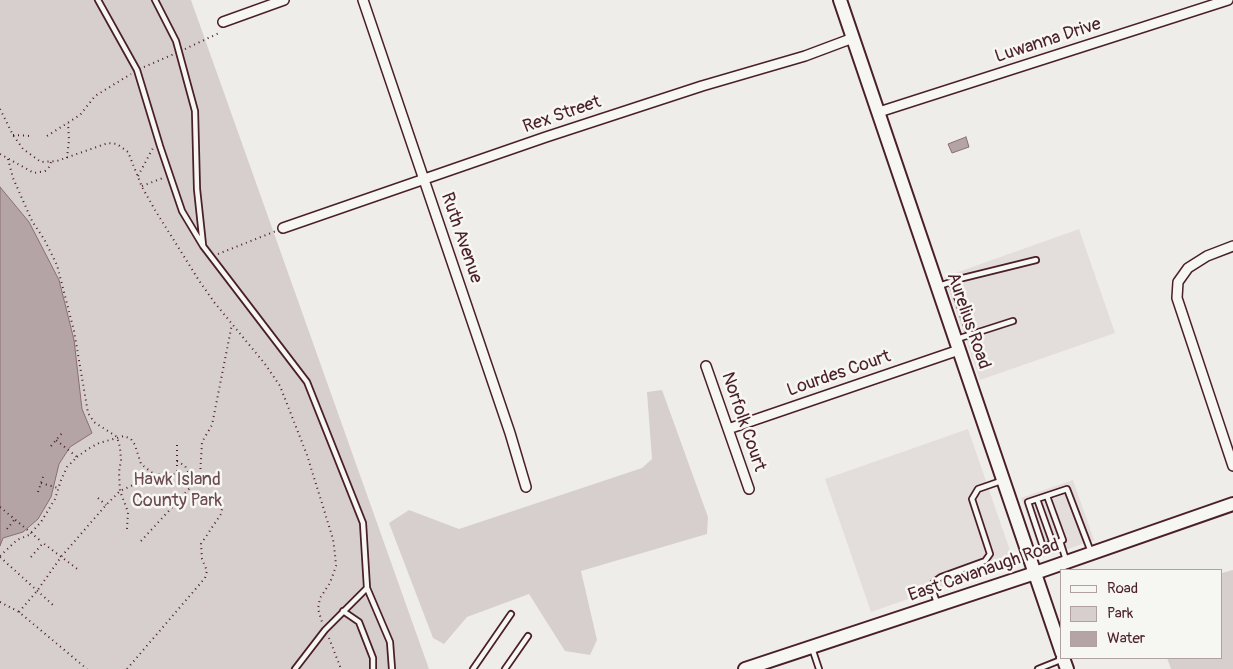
<!DOCTYPE html>
<style>
body{margin:0}
#map{position:relative;width:1233px;height:669px;overflow:hidden;background:#efedea;font-family:Pangolin,sans-serif}
canvas{display:block}
.legend{position:absolute;left:1060px;top:569px;width:162px;height:90px;box-sizing:border-box;background:#f6f6f2;border:1px solid #b1a0a2;margin:0;padding:6px 9px;list-style:none;font-size:15px;color:#4a1f2b}
.legend li{display:flex;align-items:center;gap:10px;height:25px}
.legend b{width:25px;border:1px solid #b1a0a2}
</style>
<div id="map">
<canvas width="1233" height="669"></canvas>
<ul class="legend">
<li><b style="height:6px;background:#f6f6f2"></b>Road</li>
<li><b style="height:14px;background:#d7cfce"></b>Park</li>
<li><b style="height:14px;background:#b4a4a5"></b>Water</li>
</ul>
</div>
<script>
const ctx = document.querySelector('canvas').getContext('2d');
ctx.lineJoin = 'round';
function fill(path, color) {
  ctx.fillStyle = color;
  ctx.fill(path, 'evenodd');
}
function shape(rows) {
  const path = new Path2D();
  for (const r of rows) {
    path.moveTo(r[0], r[1]);
    for (let i = 2; i < r.length; i += 2) path.lineTo(r[i], r[i + 1]);
  }
  return path;
}
function stroke(path, color, width, dash) {
  ctx.strokeStyle = color;
  ctx.lineWidth = width;
  ctx.lineCap = dash ? 'butt' : 'round';
  ctx.setLineDash(dash || []);
  ctx.stroke(path);
}
function label(font, color, halo, rows, align = 'center') {
  ctx.font = font + ' Pangolin,sans-serif';
  ctx.lineWidth = 5;
  ctx.setLineDash([]);
  ctx.textBaseline = 'middle';
  ctx.strokeStyle = halo;
  ctx.fillStyle = color;
  for (const [text, x, y, turn = 0] of rows) {
    ctx.save();
    ctx.translate(x, y);
    ctx.rotate((+turn || 0) * Math.PI / 180);
    ctx.textAlign = isNaN(turn) ? turn : align;
    if (halo) ctx.strokeText(text, 0, 0);
    ctx.fillText(text, 0, 0);
    ctx.restore();
  }
}
fill(shape([
 [1079,229,1115,333,980,380,944,277],
 [968,429,1014,562,871,612,825,479],
 [1073,480,1094,540,1042,558,1021,498]
]), '#e3dedc');
fill(shape([
 [0,0,191,0,429,669,0,669],
 [662,390,708,517,707,534,581,571,597,640,590,655,565,651,529,594,467,617,444,644,433,638,389,523,409,510,459,529,642,468,652,459,647,392],
 [1233,570,1233,669,1171,669,1167,658,1222,658,1222,573]
]), '#d7cfce');
const water = shape([
 [966,137,969,147,952,153,948,144,966,137],
 [0,187,29,222,59,280,74,340,82,409,92,433,70,447,59,464,51,497,38,519,23,532,3,538,0,546,0,187]
]);
fill(water, '#b4a4a5');
stroke(water, '#8a6f74', 1);
const lane = shape([
 [98,0,137,70,160,146,182,211,203,246,307,382,363,523,367,588,390,642,392,669],
 [155,0,176,41,195,111,197,189,203,245],
 [952,282,970,335],
 [939,286,963,278,1036,260],
 [957,339,1013,321],
 [1047,496,1063,540,1060,541],
 [1037,499,1053,544],
 [1066,560,1060,541,1043,547,1028,502,1067,489,1091,552],
 [937,603,932,588,934,582,941,577,985,561,990,554,972,499,978,489,1001,481],
 [343,611,359,622,373,658,373,669],
 [812,648,819,669],
 [295,669,325,630,367,588],
 [473,669,511,614],
 [505,669,528,636],
 [1038,669,1063,659]
]);
const street = shape([
 [363,0,510,433,526,487],
 [223,22,284,0],
 [879,112,1228,0],
 [283,228,546,137,702,86,805,56,853,38],
 [1233,246,1207,256,1188,268,1178,282,1177,298,1233,466],
 [706,366,749,489],
 [728,429,959,350]
]);
const secondary = shape([
 [840,0,1062,653],
 [1063,658,1067,669],
 [745,669,1035,573,1233,504]
]);
stroke(lane, '#4a1f2b', 8);
stroke(street, '#4a1f2b', 12);
stroke(secondary, '#4a1f2b', 16);
stroke(shape([
 [185,49,219,33],
 [144,67,174,54],
 [0,109,13,135,23,149,41,162,57,161,108,143,117,144,128,152,142,187,155,210,198,279,214,302,265,364,280,386,307,455,333,539,335,554,336,566,330,583,320,598,318,609,322,622],
 [13,135,31,136],
 [47,136,80,115,95,96,131,74],
 [0,154,34,173,45,171,49,167,51,162],
 [67,158,69,140,68,123],
 [8,159,13,178,32,221,44,239,57,265,74,331,88,413,94,422,117,437,120,447,121,460,119,472,120,491,128,512,127,529],
 [138,176,153,148],
 [142,186,163,178],
 [218,254,276,231],
 [177,445,177,474],
 [51,446,62,433],
 [77,457,88,449,99,443,124,436,131,439,135,445,141,464,155,475],
 [177,461,185,466,194,483],
 [41,483,58,488],
 [38,492,44,474],
 [98,498,106,505],
 [0,507,42,542],
 [7,529,15,519],
 [141,541,200,477,202,442,212,425,232,324],
 [0,556,17,540,29,535,41,522,55,499,61,480,67,467,77,457,56,440],
 [0,557,53,605],
 [31,557,43,543,80,571],
 [0,602,19,612,87,669],
 [19,612,37,591,61,557,106,505,120,491,155,475,168,473,177,475,184,480,194,483],
 [329,638,341,669],
 [127,669,205,578,207,571,202,559,201,544,221,514,222,509,221,505,215,499]
]), '#4a1f2b', 2, [1, 4]);
stroke(lane, '#f6f6f2', 4.5);
stroke(street, '#f6f6f2', 9);
stroke(secondary, '#f6f6f2', 12);
label('18px', '#4a1f2b', '#f6f6f2', [
 ["Luwanna Drive",1048,41,-18],
 ["Rex Street",562,115,-19],
 ["Ruth Avenue",461,238,71],
 ["Aurelius Road",968,321,71],
 ["Lourdes Court",839,374,-19],
 ["Norfolk Court",743,422,71],
 ["East Cavanaugh Road",984,571,-19]
]);
label('18px', '#6d4b54', '#f6f6f2', [
 ["Hawk Island",177,480],
 ["County Park",177,501]
]);
</script>
